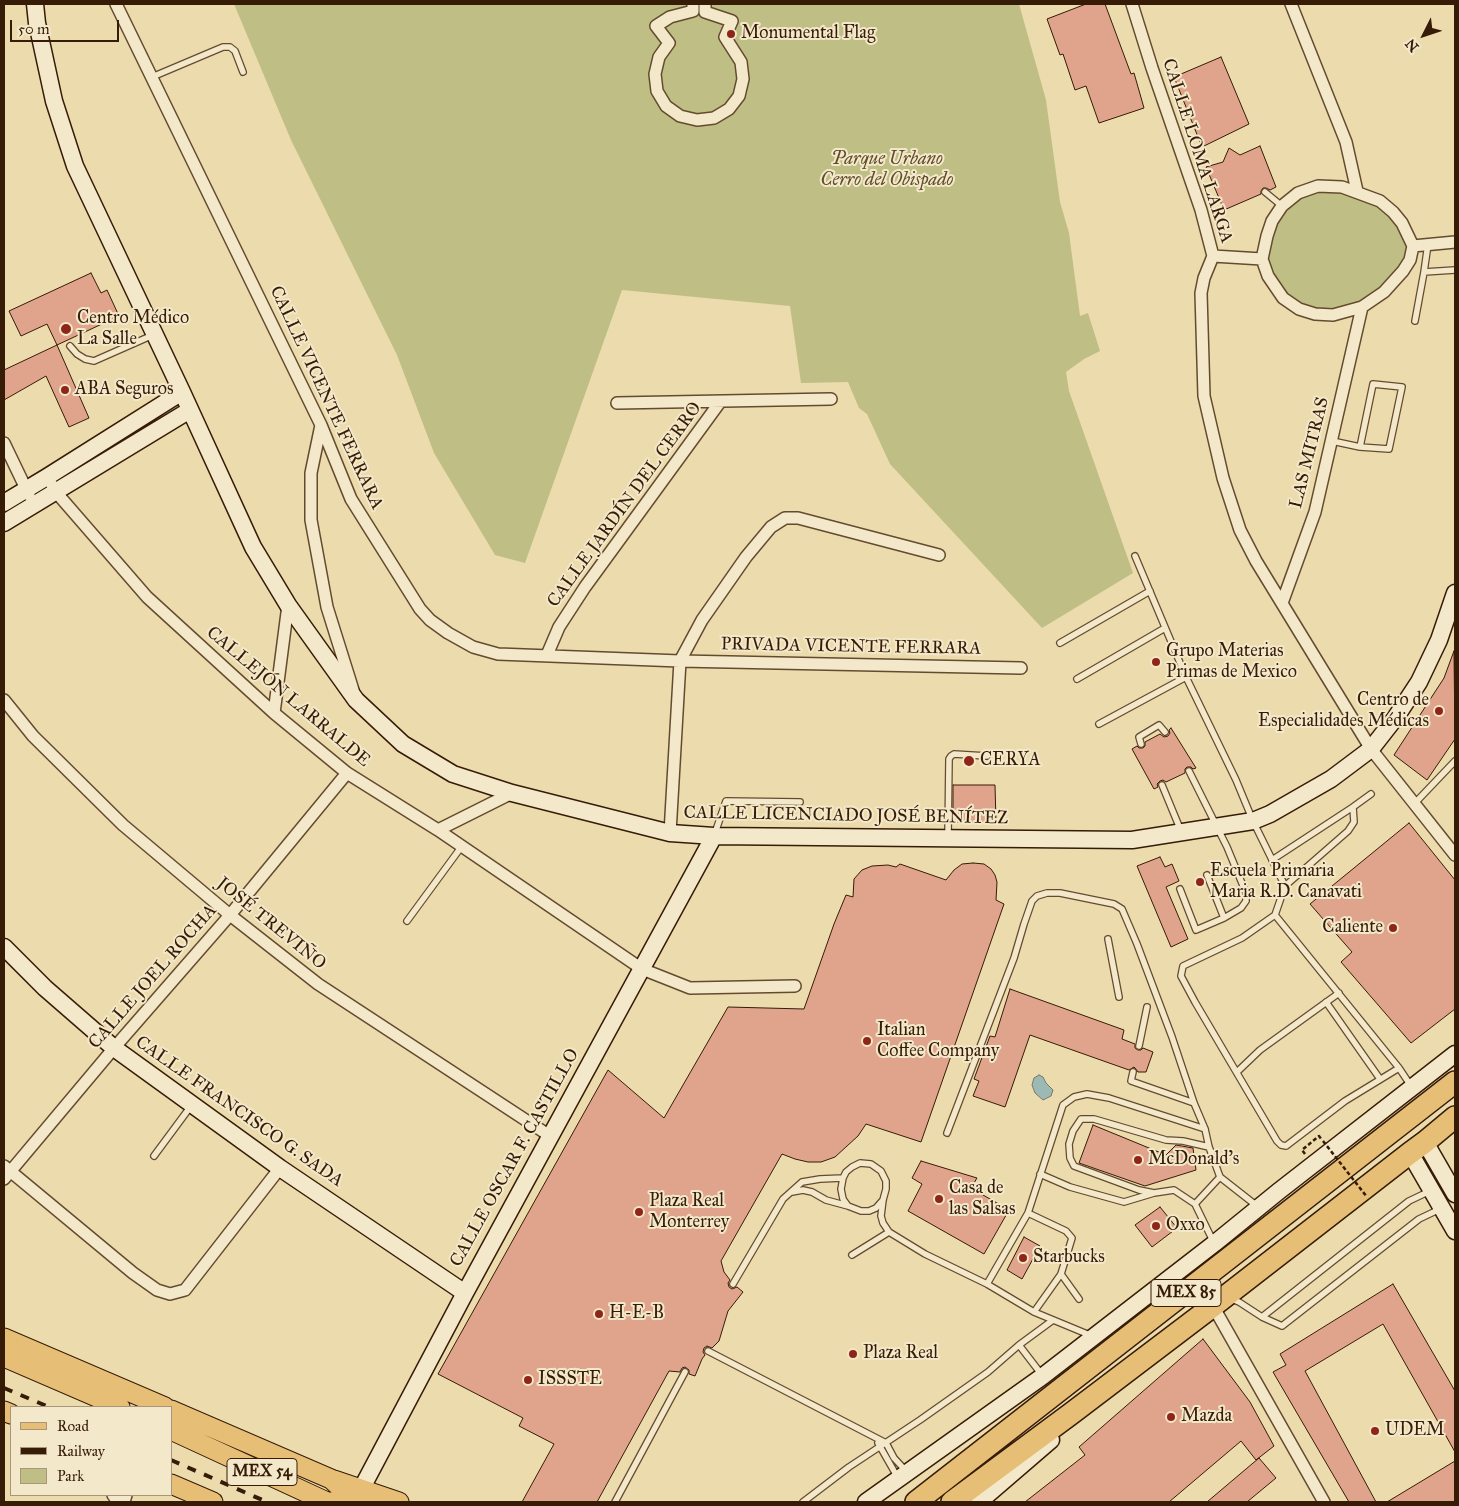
<!DOCTYPE html>
<meta charset="utf-8">
<style>
body{margin:0}
#map{position:relative;width:1459px;height:1506px;overflow:hidden;background:#ecdbac;font-family:"IM FELL Great Primer",serif}
canvas{display:block}
.frame{position:absolute;inset:0;border:5px solid #361b07;pointer-events:none}
.legend{position:absolute;left:10px;top:1406px;width:162px;height:90px;box-sizing:border-box;background:#f3e8c9;border:1px solid #a7967b;margin:0;padding:6px 9px;list-style:none;font-size:15px;color:#361b07}
.legend li{display:flex;align-items:center;gap:10px;height:25px}
.legend b{width:25px;border:1px solid #a7967b}
.north{position:absolute;left:1399px;top:10px;width:50px;height:50px;-webkit-text-stroke:4px #f3e8c9;paint-order:stroke;rotate:229deg;font-size:14px;font-weight:700;line-height:20px;text-align:center;color:#361b07}
.north::after{content:'';display:block;margin:auto;width:18px;height:22px;background:#361b07;clip-path:polygon(50% 0,100% 100%,50% 72%,0 100%)}
.scale{position:absolute;left:10px;top:20px;width:109px;height:22px;box-sizing:border-box;border:2px solid #361b07;border-top:0;padding-left:6px;font-size:15px;line-height:18px;white-space:nowrap;color:#361b07;-webkit-text-stroke:4px #f3e8c9;paint-order:stroke}
</style>
<div id="map">
<canvas width="1459" height="1506"></canvas>
<div class="frame"></div>
<ul class="legend">
<li><b style="height:6px;background:#e6be76"></b>Road</li>
<li><b style="height:6px;background:#361b07"></b>Railway</li>
<li><b style="height:14px;background:#bfbe84"></b>Park</li>
</ul>
<div class="north">N</div>
<div class="scale">50 m</div>
</div>
<script>
const ctx = document.querySelector('canvas').getContext('2d');
ctx.lineJoin = 'round';
function fill(path, color) {
  ctx.fillStyle = color;
  ctx.fill(path, 'evenodd');
}
function shape(rows) {
  const path = new Path2D();
  for (const r of rows) {
    path.moveTo(r[0], r[1]);
    for (let i = 2; i < r.length; i += 2) path.lineTo(r[i], r[i + 1]);
  }
  return path;
}
function stroke(path, color, width, dash) {
  ctx.strokeStyle = color;
  ctx.lineWidth = width;
  ctx.lineCap = dash ? 'butt' : 'round';
  ctx.setLineDash(dash || []);
  ctx.stroke(path);
}
function label(font, color, halo, rows, align = 'center') {
  ctx.font = font + ' "IM FELL Great Primer",serif';
  ctx.lineWidth = 4;
  ctx.setLineDash([]);
  ctx.textBaseline = 'middle';
  ctx.strokeStyle = halo;
  ctx.fillStyle = color;
  for (const [text, x, y, turn = 0] of rows) {
    ctx.save();
    ctx.translate(x, y);
    ctx.rotate((+turn || 0) * Math.PI / 180);
    ctx.textAlign = isNaN(turn) ? turn : align;
    if (halo) ctx.strokeText(text, 0, 0);
    ctx.fillText(text, 0, 0);
    ctx.restore();
  }
}
fill(shape([
 [234,4,1019,4,1046,100,1060,202,1069,233,1080,316,1088,313,1100,351,1084,359,1066,372,1069,391,1133,573,1042,628,890,464,867,414,859,408,848,382,801,383,790,306,622,290,525,563,495,555,434,453,397,355,291,140],
 [1318,186,1380,201,1413,246,1384,292,1333,315,1299,309,1268,276,1267,236,1282,206]
]), '#bfbe84');
const water = shape([
 [1039,1075,1043,1077,1046,1083,1053,1090,1051,1096,1043,1100,1035,1093,1032,1085,1034,1078,1039,1075]
]);
fill(water, '#9db9b4');
stroke(water, '#747a6f', 1);
const building = shape([
 [1086,4,1105,4,1131,74,1134,73,1144,108,1099,123,1086,86,1075,90,1063,54,1060,55,1047,19,1086,4],
 [1221,57,1249,124,1202,147,1174,77,1221,57],
 [1260,146,1276,187,1270,190,1266,188,1263,188,1261,191,1261,194,1224,210,1206,167,1223,162,1229,148,1240,155,1260,146],
 [91,273,101,293,107,290,119,316,57,345,47,324,21,336,9,311,91,273],
 [57,345,89,418,69,427,46,376,4,400,4,370,57,345],
 [1454,651,1455,739,1427,780,1394,755,1444,678,1454,651],
 [1171,728,1196,768,1193,769,1191,767,1187,767,1185,769,1185,773,1166,782,1163,780,1160,781,1157,784,1158,787,1154,789,1132,749,1137,746,1139,748,1143,748,1145,746,1145,742,1160,734,1164,737,1168,736,1170,733,1169,730,1171,728],
 [953,785,995,785,996,822,953,822,953,785],
 [1409,823,1455,880,1455,1009,1411,1043,1341,962,1352,952,1310,904,1409,823],
 [1160,857,1165,867,1172,864,1179,881,1166,887,1188,939,1171,947,1137,866,1160,857],
 [973,863,984,864,991,869,995,875,997,882,996,900,1004,904,921,1142,866,1124,858,1136,835,1157,821,1162,808,1162,795,1159,782,1154,721,1261,724,1272,730,1280,728,1283,729,1287,732,1289,737,1287,743,1292,728,1311,719,1341,712,1348,707,1346,704,1348,703,1352,705,1355,702,1359,695,1376,689,1374,689,1370,685,1367,682,1368,680,1372,669,1371,597,1502,522,1502,554,1444,519,1426,523,1418,438,1374,608,1070,664,1118,728,1007,804,1009,834,924,846,895,853,897,854,879,862,870,872,866,888,865,896,867,900,864,946,880,954,870,962,864,973,863],
 [1010,989,1124,1030,1122,1039,1135,1044,1135,1048,1138,1050,1141,1050,1143,1048,1153,1052,1146,1072,1138,1072,1136,1069,1134,1067,1129,1070,1030,1035,1005,1107,973,1096,979,1081,974,1079,990,1036,995,1037,1010,989],
 [1093,1125,1166,1155,1176,1145,1193,1148,1196,1170,1145,1186,1079,1163,1093,1125],
 [921,1161,977,1178,971,1188,1009,1210,984,1254,908,1211,922,1184,912,1178,921,1161],
 [1160,1207,1177,1228,1152,1247,1135,1225,1160,1207],
 [1024,1237,1040,1246,1022,1279,1007,1270,1024,1237],
 [1393,1284,1455,1391,1455,1452,1383,1324,1305,1371,1376,1502,1349,1502,1273,1372,1286,1365,1280,1354,1393,1284],
 [1203,1339,1250,1402,1274,1446,1256,1460,1241,1441,1169,1502,1025,1502,1085,1455,1079,1447,1203,1339],
 [1259,1458,1276,1478,1247,1502,1207,1502,1259,1458],
 [1455,1461,1455,1502,1387,1502,1455,1461]
]);
fill(building, '#e0a48c');
stroke(building, '#361b07', 1);
const lane = shape([
 [152,77,223,47,230,47,235,51,243,72],
 [1265,192,1282,206],
 [1428,244,1424,272,1455,270],
 [1415,321,1424,272],
 [70,346,77,354,85,359,94,361,153,335],
 [1332,441,1360,447,1389,449,1402,387,1373,384,1360,447],
 [1135,556,1186,677,1236,780,1253,821,1285,886],
 [1060,643,1150,591],
 [1077,679,1165,628],
 [1099,724,1186,677],
 [1141,744,1139,737,1159,725,1165,732],
 [1162,785,1181,831],
 [1415,803,1455,761],
 [1353,807,1371,794],
 [715,833,726,801,800,802],
 [948,836,949,759,951,756,954,754,987,756],
 [1272,860,1353,807,1354,822,1348,831,1285,886,1275,915,1242,938,1183,966,1181,976,1195,1002,1277,1141,1281,1145,1286,1146,1345,1101,1399,1068],
 [1207,875,1224,918],
 [1180,889,1196,930,1224,918,1241,908,1246,901,1246,893,1227,847,1189,771],
 [1275,915,1399,1068,1411,1086],
 [407,921,462,846],
 [1108,939,1119,997],
 [1326,1002,1380,1079],
 [1139,1046,1147,1007],
 [1133,1072,1131,1081,1194,1103],
 [1237,1072,1260,1050,1339,993],
 [947,1133,1014,958,1024,924,1032,901,1037,896,1047,893,1060,893,1114,904,1122,909,1137,944,1172,1037,1194,1103,1205,1129,1209,1147,1220,1177,1257,1206],
 [154,1156,191,1106],
 [1040,1174,1070,1187,1124,1202,1154,1193,1174,1190,1195,1204],
 [792,1192,803,1190,812,1192,826,1200,848,1206],
 [1154,1193,1139,1190,1074,1166,1070,1158,1069,1144,1073,1131,1081,1119,1094,1119,1166,1140,1183,1141,1209,1147],
 [883,1200,876,1208,869,1211,861,1211,848,1206,843,1199,841,1189,843,1178,846,1172,852,1167,860,1163,871,1164,881,1171,886,1181,886,1189,883,1200,881,1216,883,1223,889,1232,925,1254,987,1284,1034,1312,1092,1336],
 [1028,1213,1066,1231,1072,1238,1061,1274,1034,1312],
 [1214,1243,1195,1204,1220,1177],
 [852,1255,889,1232],
 [1061,1274,1079,1299],
 [733,1284,783,1199,802,1182,820,1179,843,1178],
 [987,1284,1028,1213,1063,1105,1074,1097,1087,1094,1109,1098,1205,1129],
 [1229,1298,1239,1302,1262,1317,1409,1201,1430,1191],
 [1262,1317,1282,1326,1419,1219,1440,1209],
 [1019,1345,1042,1375],
 [708,1351,886,1443,894,1458,906,1471],
 [878,1443,898,1478],
 [615,1502,685,1372],
 [803,1502,849,1467,920,1420,988,1372,1019,1345,1053,1320]
]);
const street = shape([
 [116,4,321,425,351,499,420,609,430,620,448,633,473,647,498,654,680,661,1021,668],
 [693,4,693,11,670,17,656,26,669,43,659,57,655,74,657,91,666,106,680,116,697,120,714,118,729,109,739,96,743,79,741,62,725,37,732,21,705,12,705,4],
 [1132,4,1152,68,1201,210,1213,256,1204,278,1201,293,1204,396,1223,478,1240,530,1256,561,1371,749,1455,855],
 [1291,4,1346,142,1357,191],
 [1318,186,1342,187,1380,201,1393,212,1402,223,1413,246,1410,260,1403,271,1384,292,1362,307,1333,315,1315,314,1299,309,1283,298,1268,276,1262,259,1267,236,1272,221,1282,206,1298,193,1318,186],
 [1413,246,1455,242],
 [1213,256,1262,259],
 [617,403,831,399],
 [321,425,311,473,311,520,327,607,353,690],
 [4,443,29,495],
 [52,485,55,491,147,597,274,713,347,773,438,830,642,969,690,988,795,986],
 [1282,603,1315,512,1362,307],
 [547,655,559,627,585,587,720,402],
 [4,700,33,736,123,825,230,915,318,984,550,1136],
 [274,713,288,605],
 [438,830,512,793],
 [670,833,680,661,702,620,746,557,771,527,785,518,798,518,939,555],
 [4,1166,133,1273,157,1290,170,1294,185,1290,280,1168],
 [4,1179,114,1048,230,915,347,773],
 [1213,1306,1324,1502],
 [113,1495,118,1502],
 [124,1502,126,1495]
]);
const secondary = shape([
 [35,4,37,23,54,101,75,166,182,392,253,547,288,605,356,700,403,744,453,774,512,793,670,833,714,836,1132,840,1253,821,1270,814,1331,779,1371,749,1396,717,1419,682,1439,640,1455,593],
 [4,503,47,477,182,392],
 [4,523,190,410],
 [4,947,45,988,114,1048,280,1168,465,1293],
 [1425,1142,1455,1194],
 [1410,1153,1455,1231],
 [355,1501,465,1293,714,836],
 [866,1502,1043,1376,1215,1243,1279,1191,1455,1054],
 [979,1502,1051,1440]
]);
const primary = shape([
 [4,1338,165,1407],
 [4,1357,120,1407],
 [171,1410,331,1479,356,1502],
 [4,1411,11,1414],
 [171,1430,327,1502,358,1502],
 [334,1480,399,1502],
 [171,1484,213,1502]
]);
const highway = shape([
 [916,1502,1455,1082],
 [952,1502,1072,1413,1213,1306,1410,1153,1425,1142,1455,1117]
]);
stroke(lane, '#644b30', 8);
stroke(street, '#644b30', 14);
stroke(secondary, '#361b07', 19);
stroke(primary, '#361b07', 21);
stroke(highway, '#361b07', 24);
stroke(shape([
 [1305,1154,1302,1150,1319,1136,1322,1140]
]), '#361b07', 2.5, [4, 2.5]);
stroke(lane, '#f3e8c9', 5.5);
stroke(street, '#f3e8c9', 11);
stroke(secondary, '#f3e8c9', 16);
stroke(primary, '#e6be76', 19);
stroke(highway, '#e6be76', 21);
stroke(shape([
 [4,1388,49,1407],
 [171,1460,267,1502]
]), '#361b07', 4, [9, 9]);
stroke(shape([
 [1323,1141,1367,1197]
]), '#361b07', 2.5, [4, 2.5]);
for (const [x, y, r, color] of [
 [731,34,5,"#8f2418"],
 [66,329,6,"#8f2418"],
 [65,390,5,"#8f2418"],
 [1156,662,5,"#8f2418"],
 [1439,711,5,"#8f2418"],
 [969,761,6,"#8f2418"],
 [1200,882,5,"#8f2418"],
 [1393,928,5,"#8f2418"],
 [867,1041,5,"#8f2418"],
 [1138,1160,5,"#8f2418"],
 [939,1199,5,"#8f2418"],
 [639,1212,5,"#8f2418"],
 [1156,1226,5,"#8f2418"],
 [1023,1258,5,"#8f2418"],
 [599,1314,5,"#8f2418"],
 [853,1354,5,"#8f2418"],
 [528,1380,5,"#8f2418"],
 [1171,1417,5,"#8f2418"],
 [1375,1431,5,"#8f2418"]
]) {
  const dot = new Path2D();
  dot.arc(x, y, r, 0, 2 * Math.PI);
  ctx.fillStyle = color;
  ctx.fill(dot);
  stroke(dot, '#f3e8c9', 2);
}
for (const [x, y, w] of [
 [1186,1293,70],
 [262,1472,70]
]) {
  const box = new Path2D();
  box.roundRect(x - w / 2, y - 13.5, w, 27, 4);
  ctx.fillStyle = '#f3e8c9';
  ctx.fill(box);
  stroke(box, '#361b07', 1);
}
label('bold 16px', '#361b07', null, [
 ["MEX 85",1186,1293],
 ["MEX 54",262,1472]
]);
label('18px', '#361b07', '#f3e8c9', [
 ["Monumental Flag",741,34],
 ["Centro Médico",77,319],
 ["La Salle",77,340],
 ["ABA Seguros",75,390],
 ["Grupo Materias",1166,652],
 ["Primas de Mexico",1166,673],
 ["Centro de",1429,701,"right"],
 ["Especialidades Médicas",1429,722,"right"],
 ["CERYA",980,761],
 ["Escuela Primaria",1210,872],
 ["Maria R.D. Canavati",1210,893],
 ["Caliente",1383,928,"right"],
 ["Italian",877,1031],
 ["Coffee Company",877,1052],
 ["McDonald's",1148,1160],
 ["Casa de",949,1189],
 ["las Salsas",949,1210],
 ["Plaza Real",649,1202],
 ["Monterrey",649,1223],
 ["Oxxo",1166,1226],
 ["Starbucks",1033,1258],
 ["H-E-B",609,1314],
 ["Plaza Real",863,1354],
 ["ISSSTE",538,1380],
 ["Mazda",1181,1417],
 ["UDEM",1385,1431]
], 'left');
label('18px', '#361b07', '#f3e8c9', [
 ["CALLE LOMA LARGA",1197,151,72],
 ["CALLE VICENTE FERRARA",326,398,65],
 ["LAS MITRAS",1310,453,-76],
 ["CALLE JARDÍN DEL CERRO",625,505,-54],
 ["PRIVADA VICENTE FERRARA",851,647,1],
 ["CALLEJÓN LARRALDE",288,697,40],
 ["CALLE LICENCIADO JOSÉ BENÍTEZ",846,816,1],
 ["JOSÉ TREVIÑO",271,924,39],
 ["CALLE JOEL ROCHA",153,977,-49],
 ["CALLE FRANCISCO G. SADA",239,1112,35],
 ["CALLE OSCAR F. CASTILLO",515,1158,-61]
]);
label('italic 18px', '#5f4c2c', '#f3e8c9', [
 ["Parque Urbano",887,160],
 ["Cerro del Obispado",887,181]
]);
</script>
